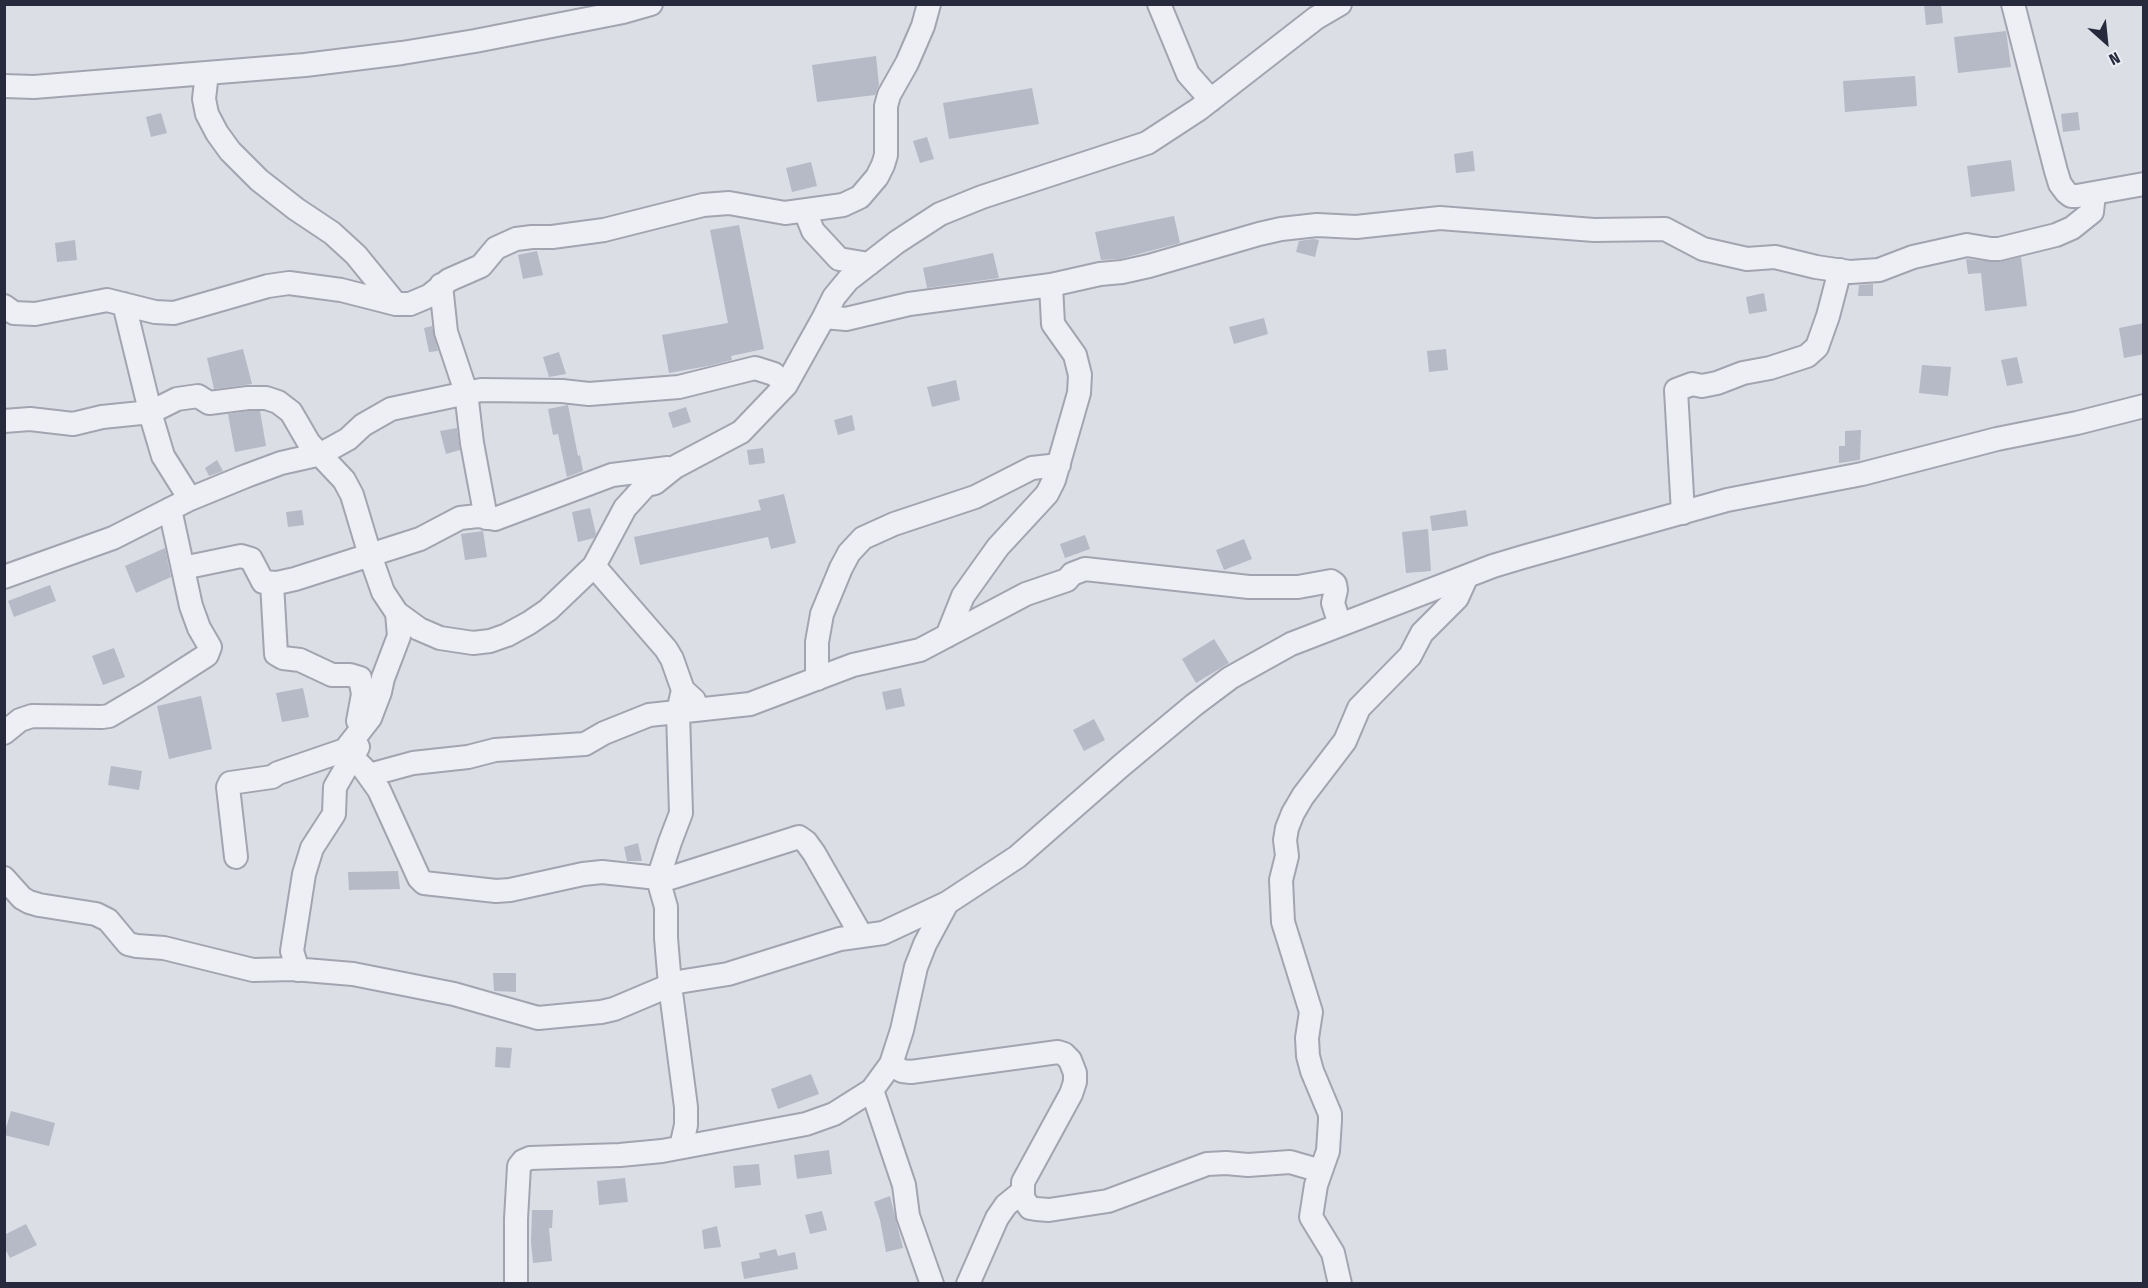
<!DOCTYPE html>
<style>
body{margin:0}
#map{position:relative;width:2148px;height:1288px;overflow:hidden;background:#dcdee6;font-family:"Fira Sans Condensed",sans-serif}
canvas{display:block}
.frame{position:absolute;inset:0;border:6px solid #262a3c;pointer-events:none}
.north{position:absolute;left:2076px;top:12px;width:60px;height:60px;-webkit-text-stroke:4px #ebedf4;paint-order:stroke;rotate:153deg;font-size:16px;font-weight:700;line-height:24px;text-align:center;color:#262a3c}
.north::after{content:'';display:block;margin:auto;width:21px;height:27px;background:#262a3c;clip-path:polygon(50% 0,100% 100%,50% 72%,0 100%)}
</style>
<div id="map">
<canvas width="2148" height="1288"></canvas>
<div class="frame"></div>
<div class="north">N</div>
</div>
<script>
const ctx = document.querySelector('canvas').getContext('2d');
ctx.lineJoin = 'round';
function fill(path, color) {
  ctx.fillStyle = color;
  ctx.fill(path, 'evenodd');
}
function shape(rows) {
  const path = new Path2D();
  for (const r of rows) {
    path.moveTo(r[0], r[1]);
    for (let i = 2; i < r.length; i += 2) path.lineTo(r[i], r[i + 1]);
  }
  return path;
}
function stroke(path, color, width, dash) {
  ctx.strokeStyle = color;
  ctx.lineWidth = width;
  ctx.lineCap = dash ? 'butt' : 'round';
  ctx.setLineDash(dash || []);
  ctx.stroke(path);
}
fill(shape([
 [1924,4,1941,4,1943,23,1926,25],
 [2006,31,2011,67,1958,73,1954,37],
 [876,56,879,85,875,95,817,102,812,65],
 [1915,76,1917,106,1845,112,1843,81],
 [1032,88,1039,124,949,139,943,103],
 [2078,112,2080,130,2063,132,2061,114],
 [161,113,167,133,151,137,146,117],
 [927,137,934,159,920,163,913,141],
 [1473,151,1475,171,1456,173,1454,154],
 [2011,160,2015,191,1971,197,1967,166],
 [811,162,817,186,792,192,786,168],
 [1174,216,1180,243,1120,259,1101,260,1095,232],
 [739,225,764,349,731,356,732,360,708,366,669,373,662,335,728,323,710,230],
 [1314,239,1319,240,1315,257,1296,252,1299,241],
 [75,240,77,260,57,262,55,243],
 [537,251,543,275,523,279,518,255],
 [993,253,999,278,927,288,923,268],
 [2021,257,2027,306,1985,311,1981,273,1968,274,1966,259,1999,262],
 [1873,284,1873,296,1858,296,1859,285],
 [1764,293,1767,311,1749,314,1746,297],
 [1264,318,1268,334,1234,344,1229,327],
 [2144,323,2144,354,2124,358,2119,328],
 [432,326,438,351,429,352,424,328],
 [243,349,252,384,214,389,207,358],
 [1446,349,1448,370,1429,372,1427,351],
 [559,352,566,374,549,377,543,357],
 [2017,357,2023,383,2007,386,2001,360],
 [1922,365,1951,367,1948,396,1919,393],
 [956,380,960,400,932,407,927,387],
 [568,405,578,456,580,455,583,471,567,477,558,434,553,435,548,409],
 [686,407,691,422,673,428,668,413],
 [249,411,260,411,266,446,235,452,228,414],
 [852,415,855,430,838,435,834,420],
 [457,428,460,450,446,454,440,431],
 [1861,430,1860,460,1839,463,1839,446,1845,446,1845,431],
 [763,448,765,463,749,465,747,450],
 [217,460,223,471,209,476,205,468],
 [784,494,796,543,771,549,768,537,640,565,634,537,761,510,758,500],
 [590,508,596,534,594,538,578,542,572,512],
 [302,510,304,525,288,527,286,512],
 [1466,510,1468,526,1432,531,1430,516],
 [1428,529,1431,571,1406,573,1402,532],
 [483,531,487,557,465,560,461,534],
 [1085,535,1090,549,1065,558,1060,544],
 [1244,539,1252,559,1224,570,1216,550],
 [165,548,171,577,136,593,125,566],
 [50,585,56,601,14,617,8,601],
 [1214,639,1229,663,1196,683,1182,659],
 [114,648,125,677,103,685,92,656],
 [303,688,309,717,282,722,276,693],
 [901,688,905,706,886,710,882,692],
 [201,696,212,749,169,759,157,706],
 [1094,719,1105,740,1084,751,1073,730],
 [111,766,142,771,139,790,108,785],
 [638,843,642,861,627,861,624,847],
 [398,871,400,889,349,890,348,872],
 [493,973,516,973,516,992,494,991],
 [496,1047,512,1048,510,1068,495,1067],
 [811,1074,819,1094,778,1109,771,1089],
 [11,1111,55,1123,49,1146,4,1135],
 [829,1150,832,1174,797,1179,794,1155],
 [759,1164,761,1185,735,1188,733,1166],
 [625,1178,628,1202,599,1205,597,1181],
 [890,1196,903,1248,886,1252,880,1220,874,1202],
 [532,1210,553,1210,552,1228,549,1228,552,1261,533,1263,531,1242],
 [822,1211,827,1230,810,1234,805,1215],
 [26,1224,37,1245,10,1258,4,1247,4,1235],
 [717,1226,721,1247,704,1249,702,1230],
 [776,1249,778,1256,795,1252,798,1269,744,1279,741,1262,760,1258,759,1253]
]), '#b6b9c6');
const minor = shape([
 [1159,4,1188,74,1211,100],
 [2013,4,2056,171,2060,184,2066,192,2071,196,2077,196,2144,184],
 [207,73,204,99,207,114,217,133,230,151,259,180,296,209,332,233,356,255,396,304],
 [4,86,34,87,305,65,402,53,475,41,623,12,651,4],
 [805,211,813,231,839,259,869,264],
 [441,285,446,332,466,392,472,443,486,518],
 [124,304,152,419,163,456,190,499],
 [4,306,14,313,35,314,107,300,155,312,174,313,268,286,289,283,341,290,396,304,410,304,429,296,449,280,481,266,496,248,516,239,532,237,552,237,604,230,703,205,729,203,785,213,843,205,860,197,877,177,883,165,886,155,886,106,889,95,907,63,923,26,929,4],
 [824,317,834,297,848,280,897,242,940,214,982,197,1147,143,1199,109,1316,18,1340,4],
 [4,421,30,419,73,424,102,417,151,412,177,399,198,396,209,403,248,398,266,398,278,402,291,412,309,443,344,480,352,495,370,555,383,592,397,613,419,629,440,638,473,643,490,641,507,635,529,623,548,610,594,566,625,508,646,485,655,483,675,467,741,432,786,385,824,317,846,319,909,304,1051,285,1100,274,1122,272,1149,266,1259,234,1281,229,1317,225,1356,227,1440,218,1594,230,1665,229,1703,249,1747,259,1775,257,1816,267,1850,272,1879,270,1913,257,1967,245,1991,249,1999,249,2056,235,2072,228,2092,212,2094,194],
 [1683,513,1676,390,1692,384,1702,386,1717,383,1743,373,1770,368,1807,356,1817,347,1828,316,1840,270],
 [594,566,666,649,672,659,683,690,694,700],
 [183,568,241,556,251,559,263,582,277,583,295,579,420,539,460,518,478,516,495,519,612,475,668,468],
 [4,577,113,538,190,499,246,476,281,463,321,454,348,439,363,425,391,409,481,390,562,391,589,394,679,387,755,368,774,374,786,385],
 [272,583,276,654,283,658,300,660,332,675,350,675,360,678,363,694,358,721],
 [947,636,963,596,998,547,1047,494,1054,480,1079,393,1080,375,1075,355,1053,324,1051,285],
 [817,679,817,642,822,614,841,568,849,553,863,538,894,524,975,497,1032,468,1059,465],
 [4,733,20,720,32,716,102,717,109,716,148,693,207,655,210,647,199,628,191,606,170,509],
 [345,750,364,769,379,790,419,878,424,883,496,891,510,890,583,874,602,872,667,879,799,837,806,842,814,853,861,935],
 [369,775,413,763,468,757,495,750,585,744,604,733,649,715,750,704,853,665,920,650,1026,594,1067,580,1072,574,1085,569,1249,587,1298,587,1331,581,1335,584,1336,590,1333,603,1340,625],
 [236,857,228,787,230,783,272,777,278,773,345,750,370,718,380,692,383,678,399,636,397,613],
 [4,878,22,898,29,902,39,905,96,914,108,920,128,944,137,946,164,948,253,970,293,969,353,974,454,994,538,1018,601,1012,614,1009,678,982,728,974,840,939,883,933,947,903,1017,857,1122,765,1194,705,1230,678,1291,644,1493,566,1523,557,1727,500,1862,474,1997,439,2077,423,2144,406],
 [298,970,292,951,304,874,312,848,334,814,335,787,358,747],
 [891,1064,902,1071,911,1072,1058,1052,1064,1054,1070,1060,1075,1073,1075,1082,1071,1094,1023,1182,1023,1198,1030,1208,1036,1209,1049,1210,1108,1201,1207,1164,1226,1163,1248,1165,1290,1162,1321,1171],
 [872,1090,904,1185,908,1216,932,1284],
 [681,1147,686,1125,686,1107,670,985,666,938,666,907,658,879,670,842,681,813,678,712,683,690],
 [516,1284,516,1219,519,1166,523,1161,530,1158,620,1155,662,1151,806,1124,834,1114,872,1090,891,1064,902,1030,916,967,925,944,947,903],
 [968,1284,997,1218,1006,1205,1022,1192],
 [1340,1284,1333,1253,1311,1217,1316,1185,1328,1151,1330,1120,1330,1114,1312,1071,1308,1056,1307,1038,1311,1012,1283,922,1281,880,1287,856,1285,840,1287,828,1293,813,1303,796,1345,741,1359,708,1410,656,1422,633,1457,598,1467,576]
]);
stroke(minor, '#a2a4b0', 26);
stroke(minor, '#eeeff4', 22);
</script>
